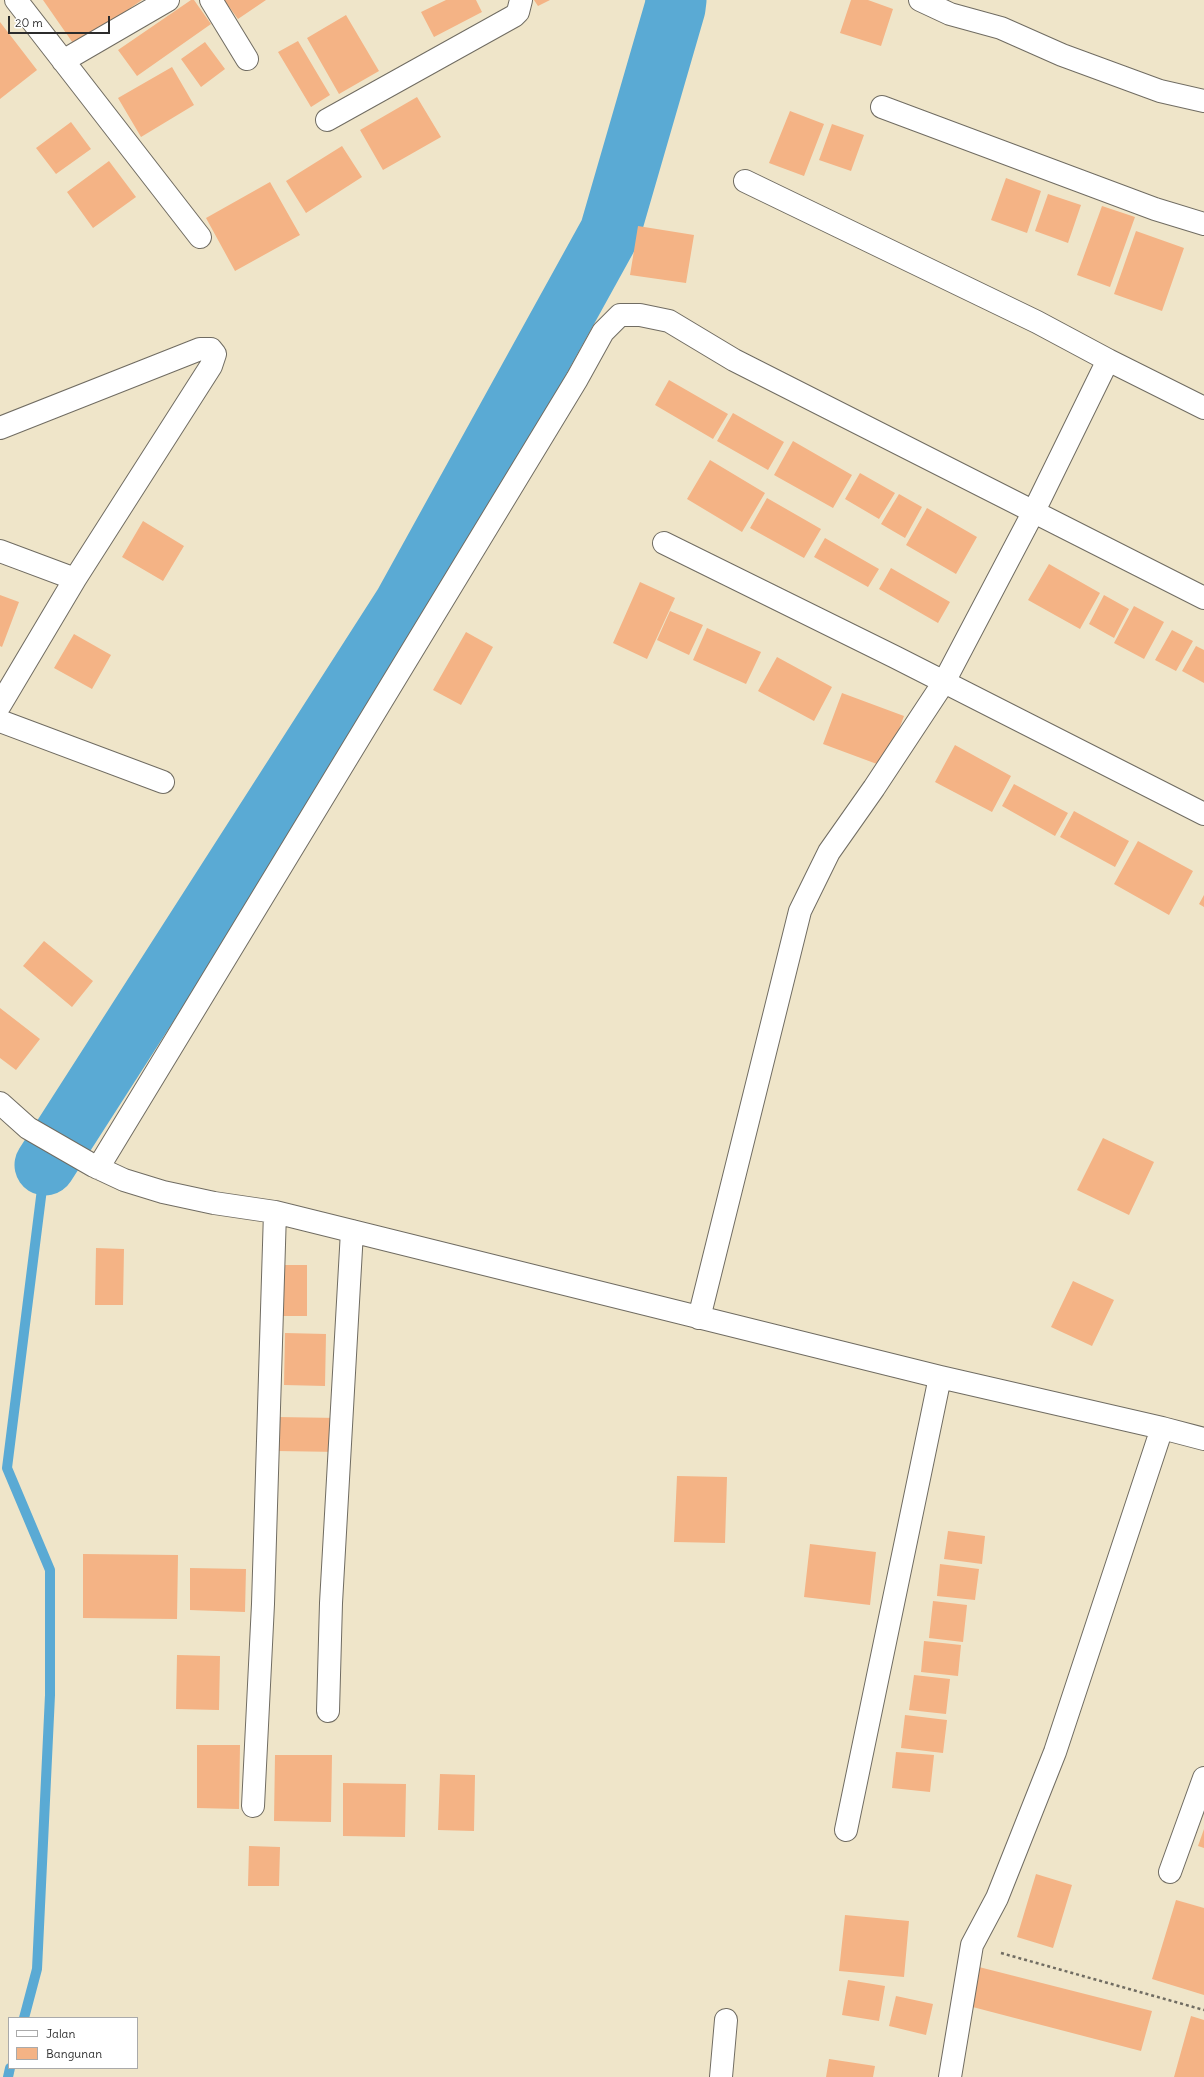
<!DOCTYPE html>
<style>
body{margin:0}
#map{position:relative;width:1204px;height:2077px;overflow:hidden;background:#efe5c9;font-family:Delius,sans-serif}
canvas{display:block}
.legend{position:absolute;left:8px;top:2017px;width:130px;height:52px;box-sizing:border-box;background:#fff;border:1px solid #aaa;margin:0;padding:5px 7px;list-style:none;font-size:12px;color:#2b2b2b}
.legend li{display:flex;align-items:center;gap:8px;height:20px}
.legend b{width:20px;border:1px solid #aaa}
.scale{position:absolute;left:8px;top:16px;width:102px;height:18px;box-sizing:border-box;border:2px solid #2b2b2b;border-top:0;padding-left:5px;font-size:12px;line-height:14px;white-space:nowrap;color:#2b2b2b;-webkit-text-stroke:3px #fff;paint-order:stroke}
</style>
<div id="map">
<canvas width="1204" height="2077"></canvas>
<ul class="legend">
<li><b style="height:5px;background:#fff"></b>Jalan</li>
<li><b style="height:11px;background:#f4b385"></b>Bangunan</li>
</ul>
<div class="scale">20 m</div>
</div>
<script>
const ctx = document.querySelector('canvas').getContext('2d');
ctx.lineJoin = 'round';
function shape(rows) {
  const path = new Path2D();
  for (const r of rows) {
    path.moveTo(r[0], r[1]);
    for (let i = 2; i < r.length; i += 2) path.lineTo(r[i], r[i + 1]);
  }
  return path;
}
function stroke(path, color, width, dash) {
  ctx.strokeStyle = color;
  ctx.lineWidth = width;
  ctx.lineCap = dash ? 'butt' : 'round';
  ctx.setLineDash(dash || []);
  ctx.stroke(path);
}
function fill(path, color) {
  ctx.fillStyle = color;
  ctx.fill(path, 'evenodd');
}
stroke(shape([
 [24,2018,37,1969,50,1695,50,1570,7,1468,45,1165],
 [8,2077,10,2068]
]), '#5aaad4', 10);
stroke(shape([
 [45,1165,404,605,610,232,675,8,676,0]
]), '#5aaad4', 61);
fill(shape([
 [43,0,142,0,75,46],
 [191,0,194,0,211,24,137,76,118,50],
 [224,0,266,0,238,19],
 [446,0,476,0,482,12,434,37,421,12],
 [534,0,550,0,538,6],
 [851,0,868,0,893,9,881,46,840,33],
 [346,15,379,71,339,94,307,38],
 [0,22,37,70,0,99],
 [298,41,330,95,311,107,278,52],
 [205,42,225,69,201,87,181,59],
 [172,67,194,105,141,137,118,98],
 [417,97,441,137,383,170,360,130],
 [790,111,824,124,804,176,769,163],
 [71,122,91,149,56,174,36,148],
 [832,124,864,135,851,171,819,160],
 [342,146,362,177,306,213,286,181],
 [109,161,136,197,93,228,67,192],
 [1006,178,1041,191,1027,233,991,220],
 [270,182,300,235,235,271,206,218],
 [1048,194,1081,205,1068,243,1035,231],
 [1102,206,1135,217,1110,287,1077,275],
 [638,226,694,235,686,283,630,275],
 [1136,231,1184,248,1162,311,1114,294],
 [669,380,728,414,713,439,655,405],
 [733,413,784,442,768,470,717,441],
 [793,441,852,475,833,508,774,475],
 [710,460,765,493,742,532,687,499],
 [860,473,895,493,879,519,845,499],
 [899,494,922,507,905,538,881,524],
 [767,498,821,529,804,558,750,528],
 [927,508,977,537,956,574,906,545],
 [143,521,184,546,163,581,122,557],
 [825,538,879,569,868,587,814,557],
 [1049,564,1100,593,1080,629,1028,600],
 [891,568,950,602,938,623,879,589],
 [640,582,675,598,647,659,613,643],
 [0,595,19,602,2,647,0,646],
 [1104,595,1129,609,1114,638,1089,624],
 [1134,606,1164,622,1144,659,1114,643],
 [670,611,703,625,689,655,657,640],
 [707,628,761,652,746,684,693,660],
 [1172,630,1193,641,1176,671,1155,660],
 [466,632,493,647,461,705,433,690],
 [74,634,111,655,92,689,54,668],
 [1196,646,1204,650,1204,683,1182,671],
 [777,657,832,687,814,721,758,691],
 [842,693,904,716,885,767,823,744],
 [955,745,1011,776,992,812,935,782],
 [1014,784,1068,813,1055,836,1002,806],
 [1074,811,1129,841,1115,867,1060,837],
 [1138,841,1193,871,1169,915,1114,884],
 [1204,895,1204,907,1199,904],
 [44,941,93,981,72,1007,23,966],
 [0,1008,40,1039,16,1070,0,1058],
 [1103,1138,1154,1162,1129,1215,1077,1190],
 [96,1248,124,1249,123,1305,95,1305],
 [279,1265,307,1265,307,1316,278,1316],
 [1073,1281,1114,1300,1092,1346,1051,1327],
 [285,1333,326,1334,325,1386,284,1385],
 [277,1417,339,1418,339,1452,277,1451],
 [677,1476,727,1477,725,1543,674,1542],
 [948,1531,985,1536,982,1564,944,1559],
 [810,1544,876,1552,870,1605,804,1597],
 [83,1554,178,1555,177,1619,83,1618],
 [940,1564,979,1569,975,1600,937,1596],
 [190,1568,246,1569,245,1612,190,1610],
 [933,1601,967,1605,963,1642,929,1638],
 [924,1641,961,1645,958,1676,921,1672],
 [177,1655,220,1656,219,1710,176,1709],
 [914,1675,950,1679,946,1714,909,1710],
 [905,1715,947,1720,943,1753,901,1748],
 [197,1745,240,1745,239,1809,197,1808],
 [896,1752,934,1755,930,1792,892,1788],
 [275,1755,332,1755,331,1822,274,1821],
 [440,1774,475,1775,474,1831,438,1830],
 [343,1783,406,1784,405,1837,343,1836],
 [1204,1829,1204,1848,1198,1846],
 [249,1846,280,1847,279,1886,248,1886],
 [1036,1874,1072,1885,1053,1948,1017,1937],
 [1176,1900,1204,1908,1204,1995,1152,1979],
 [845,1915,909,1921,904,1977,839,1971],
 [975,1966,1152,2011,1141,2051,965,2005],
 [848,1980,885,1986,879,2021,842,2015],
 [896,1996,933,2004,926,2035,889,2026],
 [1191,2016,1204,2020,1204,2077,1174,2077],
 [829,2059,875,2066,873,2077,826,2077]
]), '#f4b385');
const street = shape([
 [16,0,200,237],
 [211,0,247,59],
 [920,0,950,14,1001,28,1062,55,1160,91,1204,101],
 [63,61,168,0],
 [882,107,1155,209,1204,224],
 [327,120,514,16,518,12,521,0],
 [745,181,1037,322,1108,360],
 [0,428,200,349,211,349,215,354,211,366,75,579,0,705],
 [664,543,895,657,1204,814],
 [0,551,75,579],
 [0,721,163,782],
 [0,1103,28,1128,94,1166,124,1180,163,1192,214,1203,275,1212,940,1377,1162,1428,1204,1439],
 [98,1168,577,379,603,332,620,315,640,315,669,321,734,360,1204,598],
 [699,1318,800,911,829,852,874,788,944,682,1034,511,1108,360,1204,408],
 [328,1711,331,1603,352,1231],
 [253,1806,263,1604,275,1212],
 [846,1830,940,1377],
 [1170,1872,1204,1778],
 [721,2077,726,2020],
 [950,2077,972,1945,997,1898,1055,1752,1162,1428]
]);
stroke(street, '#706c62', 24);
stroke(shape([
 [1001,1953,1204,2010]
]), '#706c62', 2.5, [3, 3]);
stroke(street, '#fff', 22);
</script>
